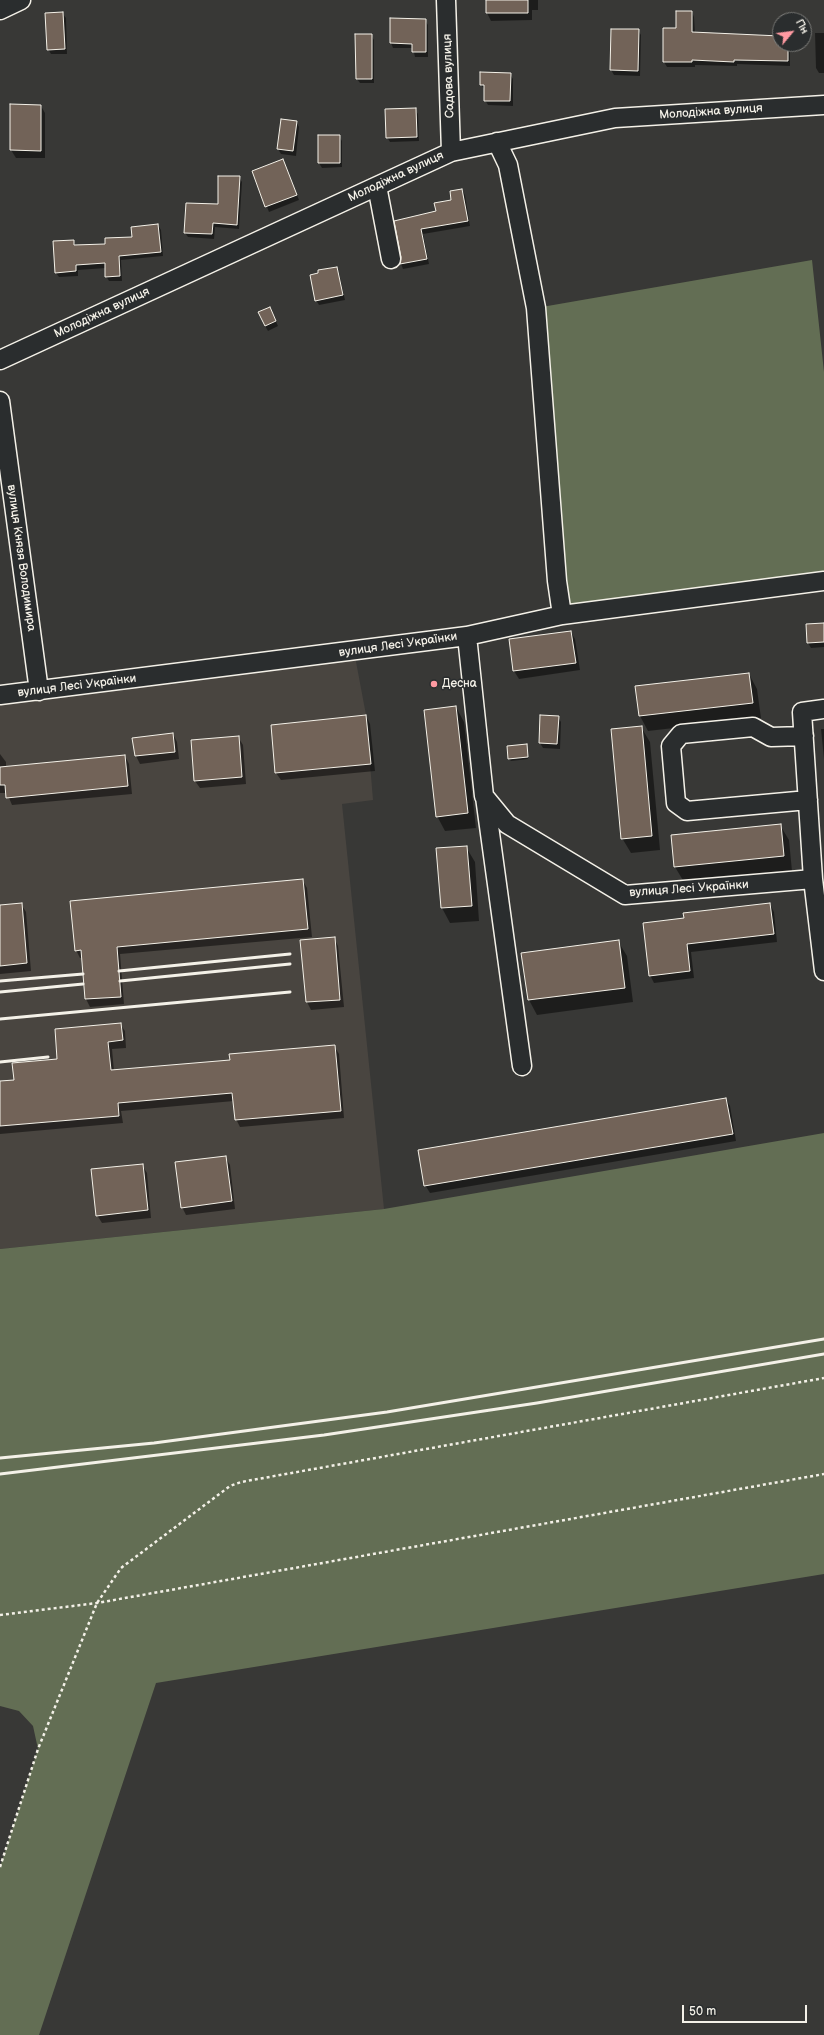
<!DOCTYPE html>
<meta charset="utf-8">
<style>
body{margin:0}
#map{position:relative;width:824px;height:2035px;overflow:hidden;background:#383836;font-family:"Balsamiq Sans",sans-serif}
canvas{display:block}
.north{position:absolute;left:772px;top:12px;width:40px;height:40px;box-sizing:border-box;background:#2a2d2e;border:1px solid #7b7b78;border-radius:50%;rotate:61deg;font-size:11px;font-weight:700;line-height:16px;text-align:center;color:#f4f1e8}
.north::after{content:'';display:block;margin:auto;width:14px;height:18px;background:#ff9aa2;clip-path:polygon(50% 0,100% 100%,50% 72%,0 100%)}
.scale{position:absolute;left:682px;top:2005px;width:125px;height:18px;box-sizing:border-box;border:2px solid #f4f1e8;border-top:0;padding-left:5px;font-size:12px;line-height:14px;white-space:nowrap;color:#f4f1e8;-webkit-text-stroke:3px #2a2d2e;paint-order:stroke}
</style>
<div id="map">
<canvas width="824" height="2035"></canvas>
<div class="north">Пн</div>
<div class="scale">50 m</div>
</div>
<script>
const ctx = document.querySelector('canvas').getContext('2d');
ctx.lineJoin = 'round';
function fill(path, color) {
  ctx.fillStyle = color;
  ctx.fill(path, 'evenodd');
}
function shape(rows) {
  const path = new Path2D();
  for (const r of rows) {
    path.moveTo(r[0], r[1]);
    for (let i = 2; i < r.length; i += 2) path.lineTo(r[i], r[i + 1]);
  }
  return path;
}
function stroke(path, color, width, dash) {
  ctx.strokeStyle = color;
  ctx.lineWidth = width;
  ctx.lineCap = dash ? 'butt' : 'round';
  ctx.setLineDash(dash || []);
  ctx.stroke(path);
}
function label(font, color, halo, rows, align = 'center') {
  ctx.font = font + ' "Balsamiq Sans",sans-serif';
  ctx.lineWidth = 3;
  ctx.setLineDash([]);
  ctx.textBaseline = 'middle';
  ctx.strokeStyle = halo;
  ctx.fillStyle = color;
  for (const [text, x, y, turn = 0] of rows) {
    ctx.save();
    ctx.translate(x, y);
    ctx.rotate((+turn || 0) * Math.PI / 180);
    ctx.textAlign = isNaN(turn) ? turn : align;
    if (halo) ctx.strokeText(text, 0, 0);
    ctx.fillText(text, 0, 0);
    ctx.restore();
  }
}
fill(shape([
 [354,651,366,715,373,800,342,804,384,1209,0,1249,0,695]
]), '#494540');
fill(shape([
 [812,260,824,372,824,581,562,615,536,308],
 [824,1133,824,1574,156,1683,39,2035,0,2035,0,1867,38,1749,33,1726,19,1711,0,1706,0,1249,384,1209]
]), '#636e54');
fill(shape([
 [487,0,538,0,538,10,532,10,532,20,491,21,487,13],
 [692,12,694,17,695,33,780,37,780,44,790,44,790,66,737,64,737,66,695,65,695,67,667,67,664,62,664,29,677,29],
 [63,14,66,18,67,54,51,54,48,49],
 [391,19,425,20,428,25,428,57,415,57,413,48,393,48,391,43],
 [638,30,641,35,640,76,614,75,611,70],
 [815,33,824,33,824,73,819,73,816,68],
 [371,35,374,40,374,83,360,83,357,79],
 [481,73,510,74,513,79,513,106,488,105,485,100,485,90,481,85],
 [11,105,41,106,45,113,45,158,16,158,11,150],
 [415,109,418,114,419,141,390,142,387,137],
 [282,121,296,122,299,127,296,156,281,154,278,149],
 [339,136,342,141,342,167,322,168,319,163],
 [283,160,299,200,269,212,253,171],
 [239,177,242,182,239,229,215,227,214,239,188,237,185,233,219,205],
 [462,190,465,195,470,226,423,234,429,264,403,269,401,264,402,257,396,221,437,212,452,201],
 [158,225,161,230,163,256,121,260,122,281,109,281,106,276,106,268,78,270,78,276,59,277,56,273,73,241,76,246,106,245,133,238],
 [337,268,339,273,345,300,319,305,316,300],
 [272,313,278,326,268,331,265,326],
 [824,624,824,647,811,648,808,643],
 [571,632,575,639,580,670,519,679,514,671,510,640],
 [749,674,757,689,761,718,648,731,640,716],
 [456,707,464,722,476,828,445,831,437,816],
 [366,716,370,724,375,771,281,780,276,773],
 [558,717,561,722,560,749,543,748,540,743],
 [641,727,650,742,660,850,631,853,622,838],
 [821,729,824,729,824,759],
 [173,734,177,742,179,759,140,764,136,756],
 [238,737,243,745,246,784,200,788,195,781],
 [526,746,528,759,511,761,509,759],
 [0,754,6,762,6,768,125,756,129,764,132,794,12,805,7,793,0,793],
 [780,825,789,840,792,871,684,882,675,867,672,836],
 [466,847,475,862,479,921,450,923,442,908,437,849],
 [303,881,307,888,312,937,120,954,124,1004,90,1007,86,999,83,958,80,958,76,950],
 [21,904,26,912,31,971,0,974,0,906],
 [770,904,774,912,777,942,691,952,694,978,654,983,650,975,685,919],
 [334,938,338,946,344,1007,311,1010,307,1002,301,941],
 [618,941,627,956,633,1002,537,1015,529,1000],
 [120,1024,125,1031,126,1048,112,1049,114,1071,231,1061,334,1046,339,1054,344,1118,240,1127,236,1119,234,1101,121,1111,123,1123,0,1134,0,1082,15,1081,58,1060],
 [726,1099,730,1106,736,1141,430,1193,425,1185],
 [225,1157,230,1165,235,1209,186,1215,182,1207],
 [142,1165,147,1173,151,1218,102,1223,97,1215]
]), '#0007');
const building = shape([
 [486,0,528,0,528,13,486,13,486,0],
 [676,11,692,11,692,32,780,36,780,44,788,44,788,61,734,60,734,62,692,60,692,62,663,62,663,28,676,28,676,11],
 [63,12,65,49,47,50,45,13,63,12],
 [390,18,426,19,426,52,412,52,412,44,390,43,390,18],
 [611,29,639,29,638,71,610,70,611,29],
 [355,34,372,34,372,79,356,79,355,34],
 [480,72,511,73,510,101,484,101,484,85,480,85,480,72],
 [10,104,41,105,41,151,10,150,10,104],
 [416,108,417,137,386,138,385,109,416,108],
 [281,119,297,121,293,151,277,149,281,119],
 [318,135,340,135,340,163,318,163,318,135],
 [283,159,297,195,265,207,252,171,283,159],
 [218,176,240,176,237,225,213,223,212,234,184,233,186,203,218,204,218,176],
 [462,189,468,221,421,229,427,259,400,264,401,257,394,221,436,211,434,203,451,200,450,191,462,189],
 [158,224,161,252,119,256,120,276,105,277,105,263,76,265,76,271,55,273,53,241,74,240,74,245,105,244,105,238,132,237,131,227,158,224],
 [337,267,343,295,315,301,310,275,318,273,318,270,337,267],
 [270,307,276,321,265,326,258,312,270,307],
 [824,623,824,642,807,643,806,624,824,623],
 [571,631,576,663,513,671,509,639,571,631],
 [749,673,753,703,639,716,635,686,749,673],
 [456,706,468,813,436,817,424,710,456,706],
 [366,715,371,764,275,773,271,725,366,715],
 [540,715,559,716,557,744,539,743,540,715],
 [642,726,652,836,621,839,611,729,642,726],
 [173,733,175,752,135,756,132,738,173,733],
 [239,736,242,777,194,781,191,740,239,736],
 [527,744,528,757,508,759,507,746,527,744],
 [125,755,128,786,6,798,5,785,0,785,0,767,125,755],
 [781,824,784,856,674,867,671,835,781,824],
 [467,846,472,906,441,908,436,848,467,846],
 [303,879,308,929,117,947,121,997,85,999,81,950,75,951,70,901,303,879],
 [22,903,27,963,0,966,0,905,22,903],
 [770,903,774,934,687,944,690,971,649,976,643,923,684,918,683,913,770,903],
 [335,937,340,1000,306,1002,300,940,335,937],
 [619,940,625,988,528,1000,521,953,619,940],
 [121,1023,123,1040,108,1042,111,1070,230,1060,229,1054,335,1045,341,1111,235,1120,232,1093,118,1103,119,1116,0,1126,0,1081,14,1080,12,1063,57,1059,55,1029,121,1023],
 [726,1098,733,1134,424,1186,418,1150,726,1098],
 [226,1156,232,1201,181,1208,175,1162,226,1156],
 [143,1164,148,1210,96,1216,91,1169,143,1164]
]);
fill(building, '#726358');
stroke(building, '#f4f1e8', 1);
const minor = shape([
 [446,0,451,152],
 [0,10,21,0],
 [497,142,508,165,536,308,557,581,562,615],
 [377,186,391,259],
 [0,360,451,152,615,118,824,105],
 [0,401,39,691],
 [467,636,562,615,824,581],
 [0,695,467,636,484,796,507,824,625,895,813,879],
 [824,709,802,712,813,879,824,971],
 [804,736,771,737,753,727,681,734,671,746,676,803,687,811,808,800],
 [485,797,522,1066]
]);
stroke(minor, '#f4f1e8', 21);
stroke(shape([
 [0,1615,97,1603,824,1474],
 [0,1867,38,1749,97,1603,121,1568,230,1486,241,1482,824,1378]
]), '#f4f1e8', 2.5, [3, 3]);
stroke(minor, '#2a2d2e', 18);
stroke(shape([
 [119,971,290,954],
 [0,981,83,974],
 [120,981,290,964],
 [0,992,83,984],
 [0,1019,290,992],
 [0,1062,48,1057],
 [0,1458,154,1443,387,1412,824,1339],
 [0,1474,324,1435,537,1403,824,1354]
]), '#f4f1e8', 3);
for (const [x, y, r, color] of [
 [434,684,4,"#ff9aa2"]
]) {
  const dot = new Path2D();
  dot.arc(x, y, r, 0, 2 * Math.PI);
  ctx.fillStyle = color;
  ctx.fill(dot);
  stroke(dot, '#2a2d2e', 1.5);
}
label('12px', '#f4f1e8', '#2a2d2e', [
 ["Садова вулиця",449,76,-92],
 ["Молодіжна вулиця",711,112,-4],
 ["Молодіжна вулиця",396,177,-25],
 ["Молодіжна вулиця",102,313,-25],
 ["вулиця Князя Володимира",21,558,82],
 ["вулиця Лесі Українки",398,645,-8],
 ["вулиця Лесі Українки",77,686,-7],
 ["вулиця Лесі Українки",689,889,-4]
]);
label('12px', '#f4f1e8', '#2a2d2e', [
 ["Десна",442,684]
], 'left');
</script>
